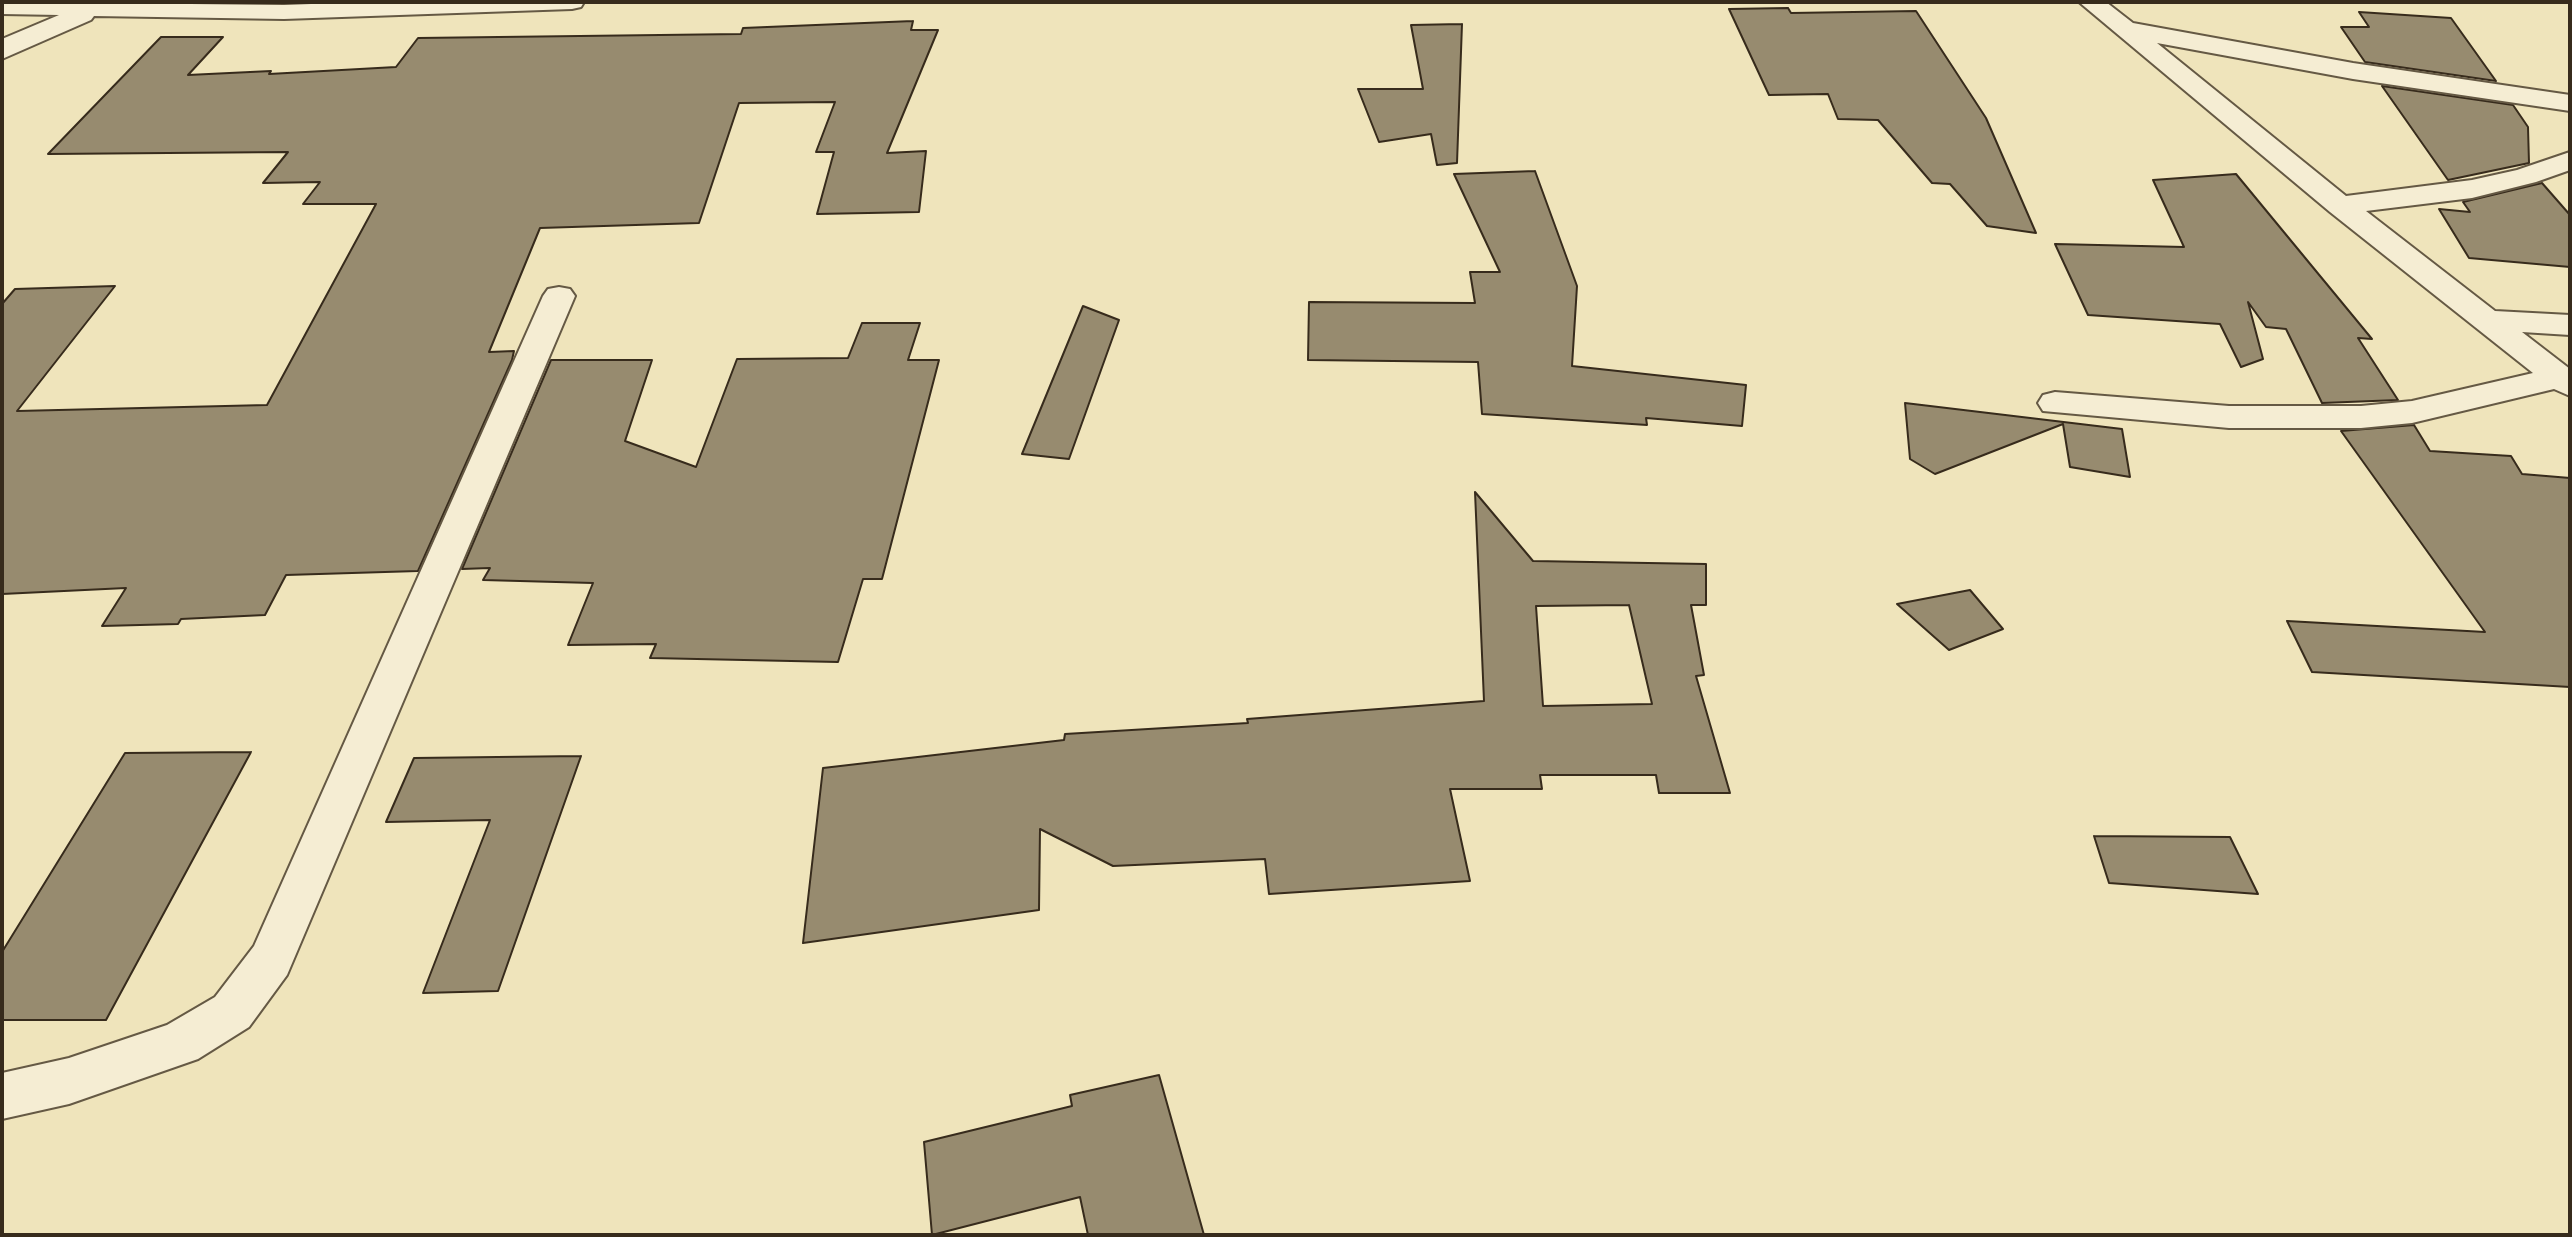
<!DOCTYPE html>
<style>
body{margin:0}
#map{position:relative;width:2572px;height:1237px;overflow:hidden;background:#efe4bb;font-family:"IM FELL DW Pica",serif}
canvas{display:block}
.frame{position:absolute;inset:0;border:4px solid #372b1c;pointer-events:none}
</style>
<div id="map">
<canvas width="2572" height="1237"></canvas>
<div class="frame"></div>
</div>
<script>
const ctx = document.querySelector('canvas').getContext('2d');
ctx.lineJoin = 'round';
function fill(path, color) {
  ctx.fillStyle = color;
  ctx.fill(path, 'evenodd');
}
function shape(rows) {
  const path = new Path2D();
  for (const r of rows) {
    path.moveTo(r[0], r[1]);
    for (let i = 2; i < r.length; i += 2) path.lineTo(r[i], r[i + 1]);
  }
  return path;
}
function stroke(path, color, width, dash) {
  ctx.strokeStyle = color;
  ctx.lineWidth = width;
  ctx.lineCap = dash ? 'butt' : 'round';
  ctx.setLineDash(dash || []);
  ctx.stroke(path);
}
const building = shape([
 [1788,8,1791,13,1916,11,1986,118,2036,233,1987,226,1950,184,1932,183,1878,120,1838,119,1828,94,1769,95,1729,9,1788,8],
 [2359,12,2451,18,2496,81,2365,62,2341,27,2369,27,2359,12],
 [913,21,911,30,938,30,887,153,926,151,919,212,817,214,834,152,816,152,835,102,739,103,699,223,540,228,489,352,514,351,512,360,418,571,286,575,265,615,181,619,178,624,102,626,126,588,2,594,2,304,15,289,115,286,17,411,267,405,376,204,303,204,320,182,263,183,288,152,48,154,161,37,223,37,188,75,271,71,269,74,396,67,418,38,741,34,743,28,913,21],
 [1462,24,1457,163,1437,165,1431,134,1379,142,1358,89,1423,89,1411,25,1462,24],
 [2382,86,2513,105,2528,127,2529,163,2448,180,2382,86],
 [1535,171,1577,286,1572,366,1746,385,1742,426,1646,418,1647,425,1482,414,1478,362,1308,360,1309,302,1475,303,1470,272,1500,272,1454,174,1535,171],
 [2236,174,2372,339,2358,338,2398,400,2322,403,2286,329,2266,327,2248,302,2263,359,2241,367,2220,324,2088,315,2055,244,2184,247,2153,180,2236,174],
 [2542,183,2570,215,2570,267,2469,258,2439,209,2470,212,2463,202,2542,183],
 [1083,306,1119,320,1069,459,1022,454,1083,306],
 [862,323,920,323,908,360,939,360,882,579,863,579,838,662,650,658,656,644,568,645,593,583,483,580,490,568,462,569,551,360,652,360,625,441,696,467,737,359,848,358,862,323],
 [1905,403,2122,429,2130,477,2070,467,2063,424,1935,474,1910,459,1905,403],
 [2414,425,2430,451,2511,456,2522,474,2570,478,2570,687,2312,672,2287,621,2485,632,2341,431,2414,425],
 [1475,492,1533,561,1706,564,1706,605,1691,605,1704,675,1696,676,1730,793,1659,793,1656,775,1540,775,1542,789,1450,789,1470,881,1269,894,1265,859,1113,866,1040,829,1039,910,803,943,823,768,1064,740,1065,734,1248,723,1247,719,1484,701,1475,492],
 [1629,605,1652,704,1543,706,1536,606,1629,605],
 [1970,590,2003,629,1949,650,1897,604,1970,590],
 [251,752,106,1020,2,1020,2,952,125,753,251,752],
 [581,756,498,991,423,993,490,820,386,822,414,758,581,756],
 [2094,836,2230,837,2258,894,2109,883,2094,836],
 [1159,1075,1204,1235,1088,1235,1080,1197,932,1235,924,1142,1072,1106,1070,1095,1159,1075]
]);
fill(building, '#978b6f');
stroke(building, '#372b1c', 2);
const street = shape([
 [2,2,284,5,365,2,584,2,581,7,572,9,284,19,94,16,91,20,2,59,2,39,59,15,2,14,2,2],
 [2079,2,2106,2,2133,23,2353,63,2570,95,2570,111,2353,79,2157,43,2346,196,2472,180,2517,170,2570,152,2570,170,2536,182,2472,198,2366,211,2495,311,2570,315,2570,335,2522,332,2570,369,2570,396,2554,389,2412,423,2361,428,2229,428,2043,411,2038,403,2043,395,2055,392,2229,406,2361,406,2412,401,2533,373,2330,212,2079,2],
 [559,287,570,289,575,296,287,975,249,1027,198,1059,69,1104,2,1119,2,1073,69,1058,167,1025,215,997,254,946,543,296,548,289,559,287]
]);
stroke(street, '#655944', 4);
fill(street, '#f5edd3');
</script>
